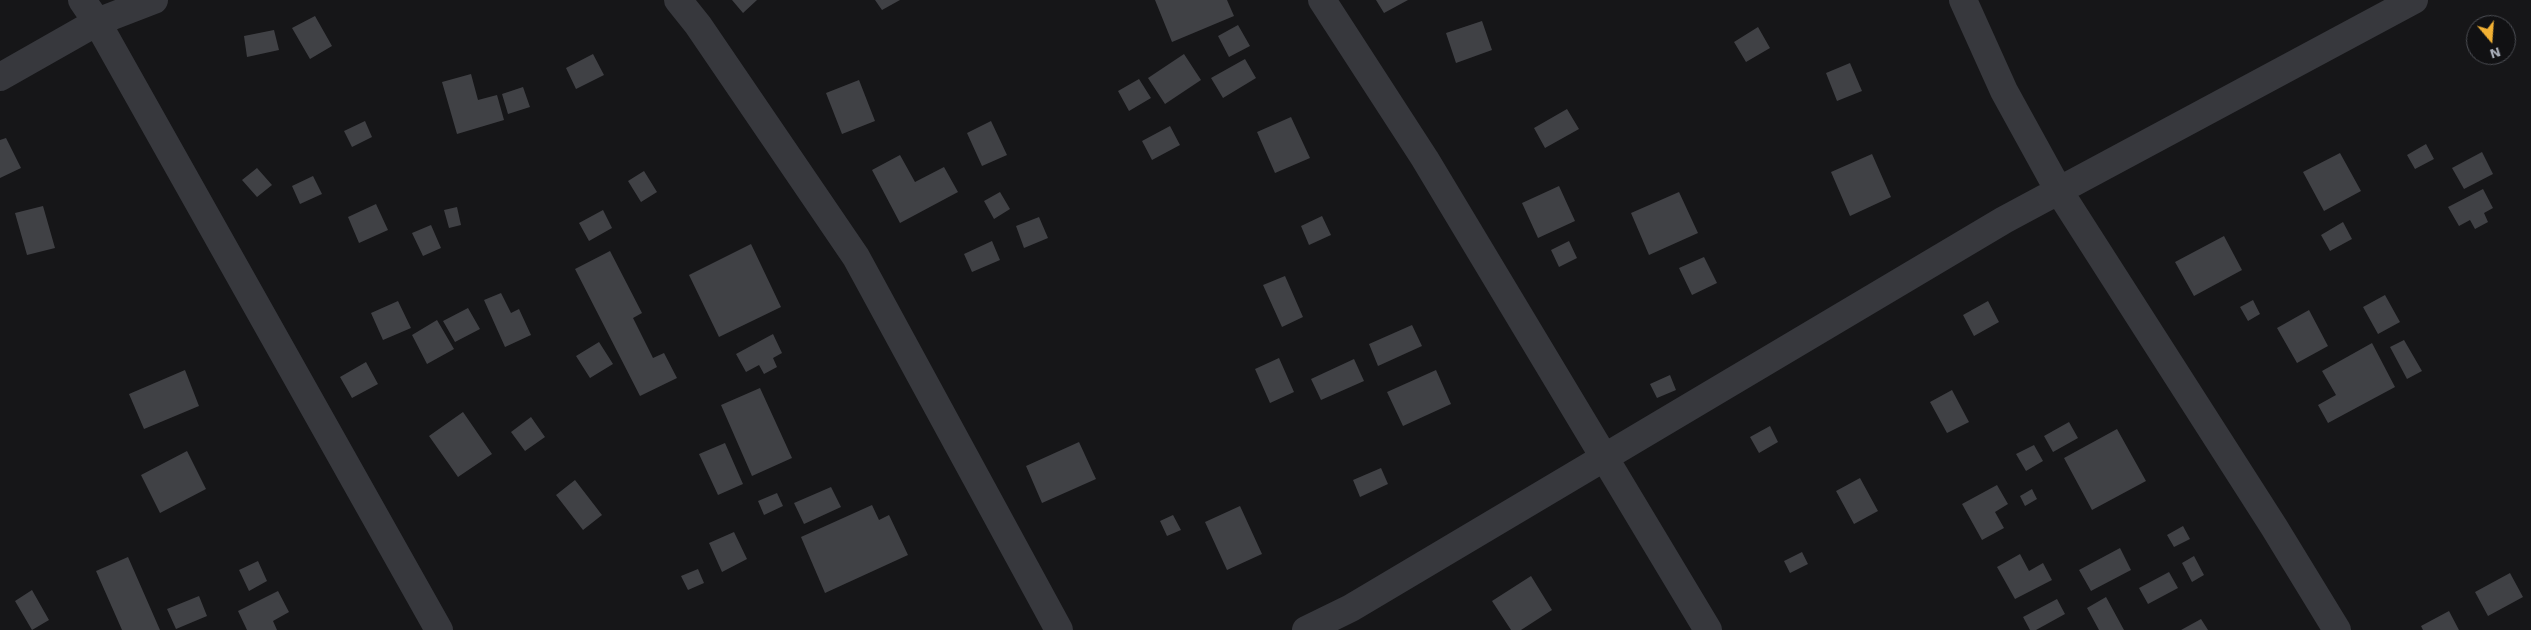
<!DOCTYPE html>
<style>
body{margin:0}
#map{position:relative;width:2531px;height:630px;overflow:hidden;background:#161618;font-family:"Work Sans",sans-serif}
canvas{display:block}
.north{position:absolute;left:2466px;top:15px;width:50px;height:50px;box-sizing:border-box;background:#111113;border:1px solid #4d4f55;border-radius:50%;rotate:162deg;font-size:14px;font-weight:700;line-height:20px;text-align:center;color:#a8adb8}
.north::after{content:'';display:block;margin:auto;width:18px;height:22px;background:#f2b134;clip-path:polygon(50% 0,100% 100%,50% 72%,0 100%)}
</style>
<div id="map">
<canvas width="2531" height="630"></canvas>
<div class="north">N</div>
</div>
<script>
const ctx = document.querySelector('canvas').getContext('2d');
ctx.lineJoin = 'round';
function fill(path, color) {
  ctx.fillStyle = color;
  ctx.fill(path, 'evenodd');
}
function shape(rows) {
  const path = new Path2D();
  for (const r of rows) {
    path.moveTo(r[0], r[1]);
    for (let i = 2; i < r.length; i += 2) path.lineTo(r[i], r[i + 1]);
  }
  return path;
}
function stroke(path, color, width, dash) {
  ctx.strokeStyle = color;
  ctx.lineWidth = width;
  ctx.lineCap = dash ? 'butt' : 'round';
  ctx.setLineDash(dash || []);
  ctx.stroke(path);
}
fill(shape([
 [732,0,757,0,743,13],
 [875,0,900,0,882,10],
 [1155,0,1227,0,1234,16,1172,42],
 [1376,0,1408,0,1384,13],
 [315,16,332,46,310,59,292,28],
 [1482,21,1492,50,1456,63,1446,33],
 [1238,25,1250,46,1229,57,1218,36],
 [1758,27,1770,48,1746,62,1734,42],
 [274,30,279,50,247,57,244,36],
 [593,54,604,75,576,89,566,68],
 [1184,54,1201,80,1165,104,1148,78],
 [1245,59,1256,78,1223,98,1211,78],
 [1850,63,1862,91,1837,101,1826,73],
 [471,74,478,100,497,95,504,120,457,134,442,82],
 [1139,79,1151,98,1129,111,1118,91],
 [859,80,875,121,842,134,826,93],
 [523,87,530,107,508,114,502,94],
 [1567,109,1579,129,1545,148,1534,128],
 [1291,117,1310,158,1275,173,1257,132],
 [365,121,372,137,352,147,344,131],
 [991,121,1007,155,982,166,967,133],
 [1170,126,1180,145,1152,160,1142,141],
 [6,138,21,168,0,178,0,140],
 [2426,144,2434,159,2415,169,2407,155],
 [2482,152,2493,174,2464,189,2452,168],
 [2340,153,2361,191,2324,211,2303,172],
 [1872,154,1891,197,1850,216,1831,172],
 [900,155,915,182,944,167,958,192,900,223,872,170],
 [257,168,272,185,257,197,242,180],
 [644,171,657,192,641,202,628,181],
 [313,176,322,194,300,204,292,186],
 [1559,186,1575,221,1538,238,1522,203],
 [2483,189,2493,208,2484,213,2488,222,2475,229,2470,220,2459,226,2448,207],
 [1000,192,1010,209,994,219,984,201],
 [1679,192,1698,233,1649,255,1631,213],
 [376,204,388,230,359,243,348,217],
 [43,206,55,248,27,255,15,213],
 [457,207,461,225,449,228,444,210],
 [603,210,612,228,589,241,579,223],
 [1322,216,1331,235,1309,245,1301,226],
 [1039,217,1048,238,1024,248,1016,226],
 [2343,222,2352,239,2330,251,2321,235],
 [431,225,441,248,423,256,412,233],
 [2224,236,2242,270,2194,296,2175,262],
 [992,241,1000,260,972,272,964,254],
 [1569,241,1577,258,1559,267,1551,250],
 [751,244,781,307,719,337,689,275],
 [610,251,642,313,633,318,653,358,664,353,677,378,640,396,575,269],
 [1704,257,1717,283,1692,295,1679,268],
 [1285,276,1303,317,1282,327,1263,285],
 [501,293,511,313,519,309,531,335,505,347,484,300],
 [2385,295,2400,322,2378,334,2363,307],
 [2253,300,2260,314,2248,321,2240,307],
 [398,301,411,328,383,340,371,313],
 [1988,301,1999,322,1974,336,1963,315],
 [468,308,480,329,455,342,443,321],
 [2309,310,2328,346,2297,363,2277,328],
 [437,320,454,349,427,364,412,335],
 [1412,325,1422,346,1378,366,1369,344],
 [773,334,782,353,773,358,777,367,764,374,759,365,746,372,736,354],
 [2404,340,2422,371,2407,379,2390,347],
 [599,342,613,364,590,378,576,356],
 [2372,343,2395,387,2328,423,2318,405,2336,395,2322,371],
 [1279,358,1294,392,1270,403,1255,369],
 [1354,359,1364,381,1321,400,1311,379],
 [366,362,378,384,352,398,340,377],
 [185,370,199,406,144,429,129,394],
 [1436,370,1451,404,1403,426,1387,392],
 [1670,375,1676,390,1657,398,1650,384],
 [760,388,792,458,752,476,721,405],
 [1952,390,1969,422,1947,433,1930,402],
 [463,412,492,454,458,477,429,436],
 [531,417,545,437,525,451,511,432],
 [2069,422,2078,438,2053,452,2044,436],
 [1770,426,1778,442,1759,453,1750,437],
 [2117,429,2146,481,2092,510,2064,458],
 [1079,442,1096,479,1042,503,1026,466],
 [725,443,743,484,718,495,699,454],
 [2034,445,2043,461,2026,471,2016,454],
 [187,451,206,489,160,513,141,475],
 [1381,468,1388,484,1360,497,1353,480],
 [1860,478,1878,511,1854,524,1836,491],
 [575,480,602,515,583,530,556,495],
 [1997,485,2008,504,1995,512,2004,528,1982,540,1962,504],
 [831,487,841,507,804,524,794,503],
 [2032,489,2037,499,2025,506,2020,496],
 [777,493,783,506,764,515,758,501],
 [872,505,879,520,889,515,908,555,825,593,801,537],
 [1240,506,1262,554,1227,570,1205,522],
 [1173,515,1181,530,1167,536,1160,521],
 [2183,526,2190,539,2174,547,2167,535],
 [734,532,747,559,722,572,709,543],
 [2120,548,2131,570,2091,591,2079,570],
 [1802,552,1808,564,1790,573,1784,561],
 [2020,554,2029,571,2043,563,2052,580,2015,599,1997,567],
 [2194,556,2204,575,2192,582,2182,563],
 [128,557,160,630,122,630,96,571],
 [258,561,267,581,249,591,239,570],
 [698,569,704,583,688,590,681,576],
 [2169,572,2178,588,2148,604,2139,588],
 [2510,573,2523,597,2488,616,2475,592],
 [1531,576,1552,610,1521,630,1511,630,1492,601],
 [32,590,49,620,32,630,15,601],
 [278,591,289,612,273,621,277,630,247,630,238,611],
 [199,596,207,616,176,629,167,609],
 [2106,597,2124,630,2099,630,2087,608],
 [2057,599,2065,614,2036,630,2030,630,2023,617],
 [2449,611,2459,630,2423,630,2421,626],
 [2201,619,2208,630,2181,630]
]), '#404145');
stroke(shape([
 [82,0,97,22,439,630],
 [678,0,698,25,856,257,1059,630],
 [1322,0,1425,159,1708,630],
 [1963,0,2004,91,2059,191,2274,527,2337,630],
 [0,77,97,22,154,0],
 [1306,630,1351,608,2004,220,2414,0]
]), '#37383d', 28);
</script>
